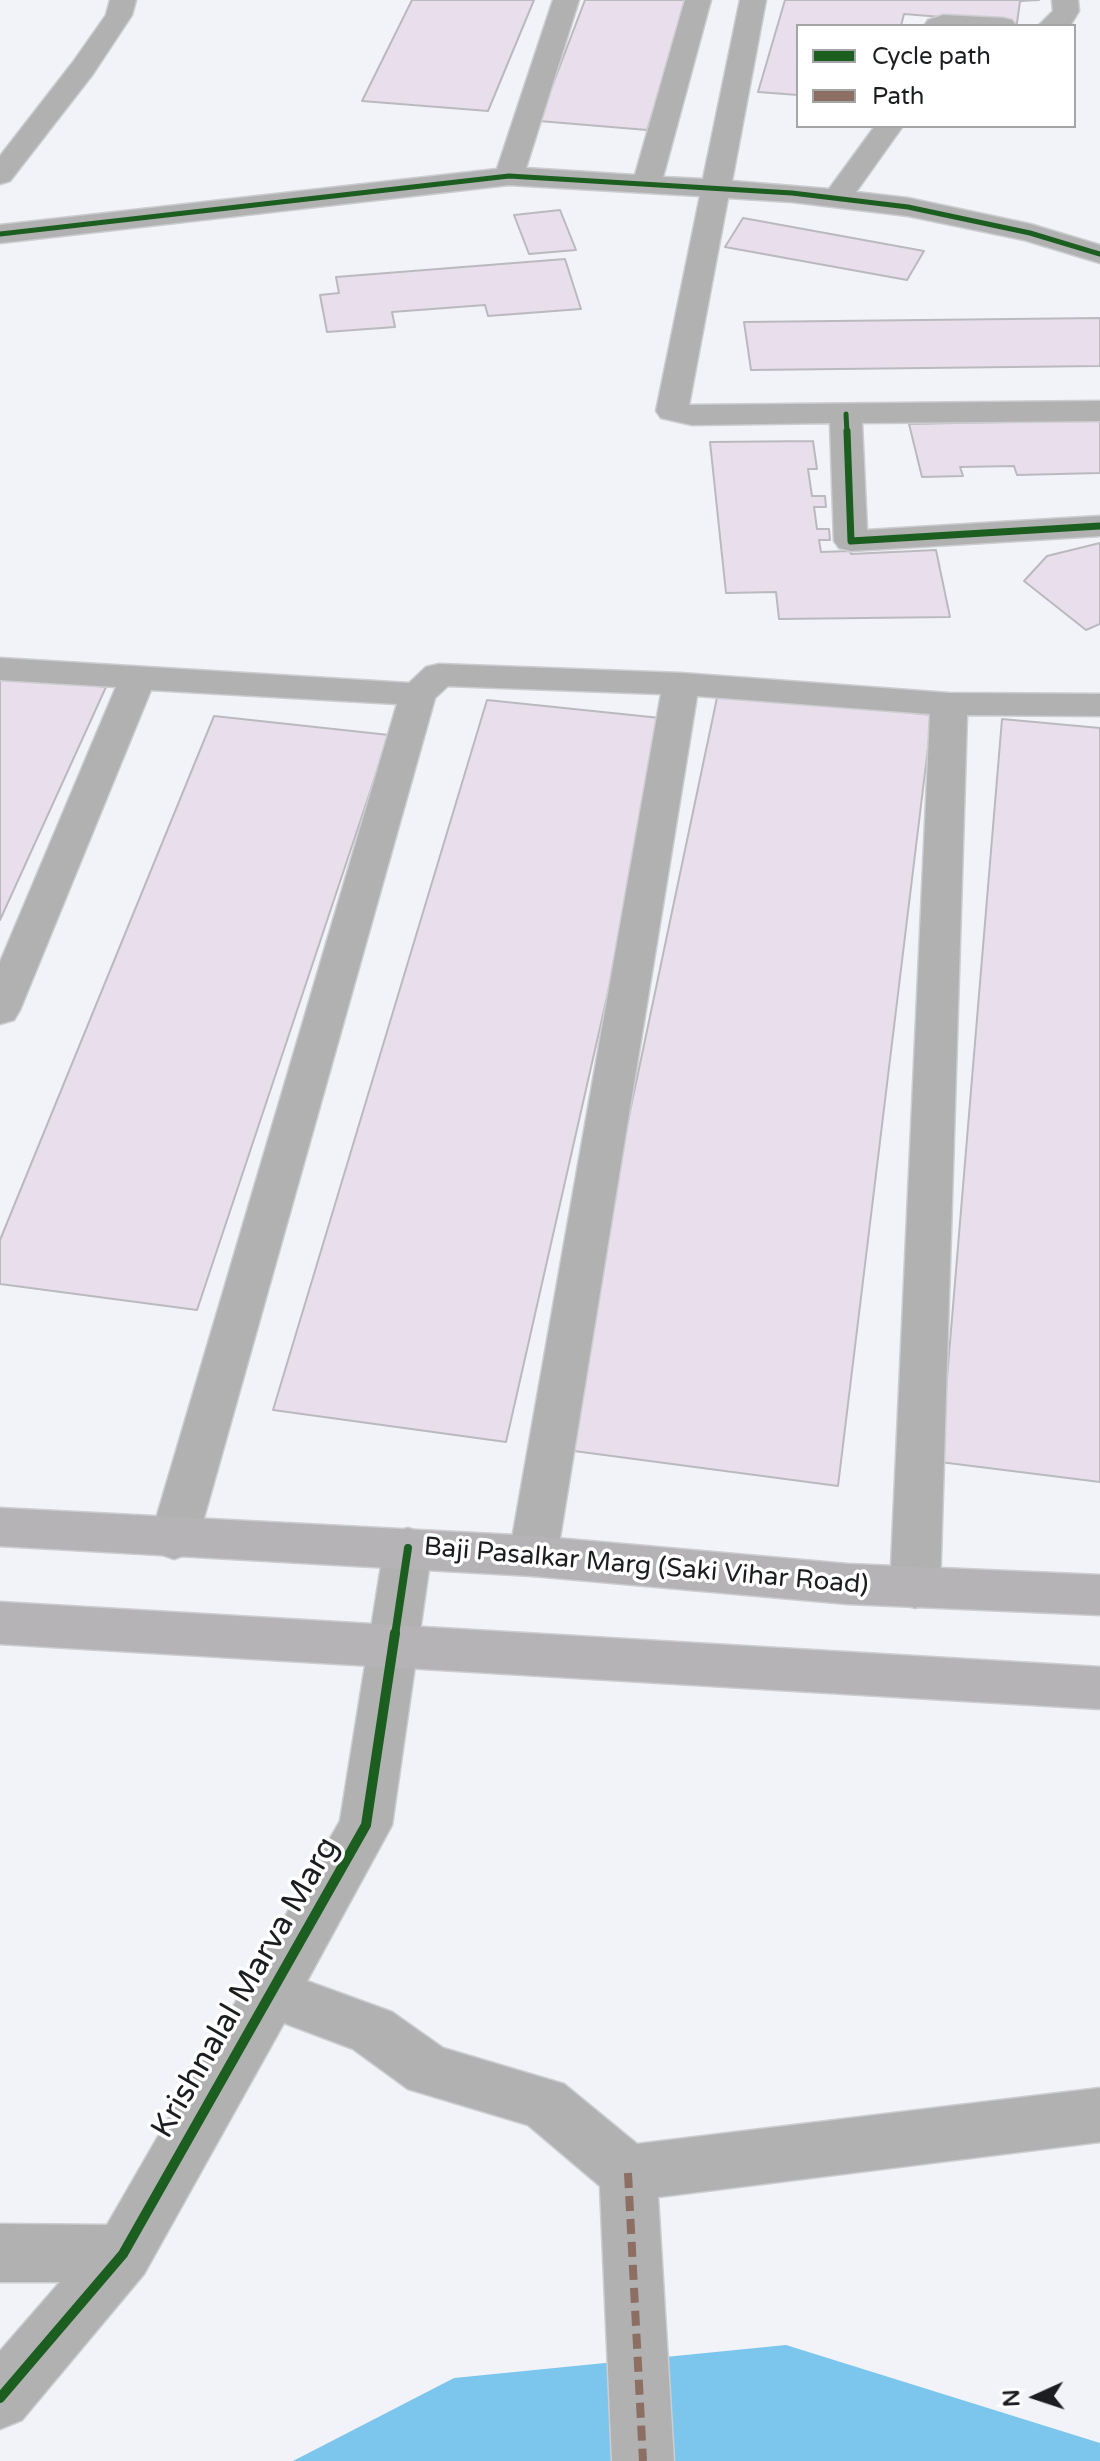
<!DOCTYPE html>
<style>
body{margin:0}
#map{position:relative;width:1100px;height:2461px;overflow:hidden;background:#f2f3f8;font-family:"Varela Round",sans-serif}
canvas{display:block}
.legend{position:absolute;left:796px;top:24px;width:280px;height:104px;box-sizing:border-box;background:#fff;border:2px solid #a4a5a6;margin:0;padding:10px 14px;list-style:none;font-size:24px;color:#1c1d20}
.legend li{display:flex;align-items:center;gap:16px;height:40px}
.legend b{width:40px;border:2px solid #a4a5a6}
.north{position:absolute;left:996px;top:2357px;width:80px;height:80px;-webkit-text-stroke:6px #fff;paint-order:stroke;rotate:267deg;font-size:22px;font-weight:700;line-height:32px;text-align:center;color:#1c1d20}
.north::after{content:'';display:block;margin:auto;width:28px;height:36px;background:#1c1d20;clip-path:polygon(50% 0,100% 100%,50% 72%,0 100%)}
</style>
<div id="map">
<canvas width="1100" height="2461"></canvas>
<ul class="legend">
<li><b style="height:10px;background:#1b5e20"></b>Cycle path</li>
<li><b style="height:10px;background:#8d6e63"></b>Path</li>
</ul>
<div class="north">N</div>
</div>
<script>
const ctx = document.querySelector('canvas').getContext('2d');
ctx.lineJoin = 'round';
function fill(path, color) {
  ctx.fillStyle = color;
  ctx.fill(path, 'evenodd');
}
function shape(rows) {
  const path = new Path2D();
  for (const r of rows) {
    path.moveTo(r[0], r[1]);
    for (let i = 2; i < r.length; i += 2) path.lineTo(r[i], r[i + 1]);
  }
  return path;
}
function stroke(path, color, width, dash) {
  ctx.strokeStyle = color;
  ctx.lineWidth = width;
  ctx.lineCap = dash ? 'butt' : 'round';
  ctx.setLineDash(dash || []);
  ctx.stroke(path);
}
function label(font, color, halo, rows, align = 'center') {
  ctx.font = font + ' "Varela Round",sans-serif';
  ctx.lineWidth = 7;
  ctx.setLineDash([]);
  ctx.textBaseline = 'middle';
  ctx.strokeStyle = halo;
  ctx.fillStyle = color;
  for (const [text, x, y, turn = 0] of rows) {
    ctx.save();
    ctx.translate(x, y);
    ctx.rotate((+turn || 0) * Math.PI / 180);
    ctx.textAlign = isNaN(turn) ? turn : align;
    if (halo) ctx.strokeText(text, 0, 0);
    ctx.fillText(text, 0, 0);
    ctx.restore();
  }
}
fill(shape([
 [786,2345,1100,2443,1100,2461,293,2461,454,2378]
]), '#7cc6ee');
const building = shape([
 [412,0,534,0,488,111,362,101,412,0],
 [585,0,690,0,647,130,539,121,585,0],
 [785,0,1039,0,1020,1,1017,23,904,14,901,26,798,26,798,95,758,92,785,0],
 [560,210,576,250,529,254,514,215,560,210],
 [743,218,924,251,907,280,725,247,743,218],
 [565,259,581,309,488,316,485,305,392,312,395,327,327,332,320,295,339,293,336,277,565,259],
 [1100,318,1100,366,751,370,744,322,1100,318],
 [1100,420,1100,473,1017,475,1014,466,960,467,963,476,922,477,909,424,1100,420],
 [813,441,817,469,808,469,812,496,825,496,826,507,814,507,817,529,829,529,830,540,819,540,821,552,850,551,851,554,936,550,950,617,779,619,776,592,726,593,710,442,813,441],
 [1100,543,1100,624,1086,630,1024,581,1047,556,1100,543],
 [0,676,106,687,0,920,0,676],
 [718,693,932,715,838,1486,559,1449,718,693],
 [487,700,670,719,506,1442,273,1410,487,700],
 [214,716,389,735,197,1310,0,1284,0,1240,214,716],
 [1002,719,1100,728,1100,1482,940,1462,1002,719]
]);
fill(building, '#e8deec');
stroke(building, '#bababe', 2);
const minor = shape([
 [110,0,136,0,132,15,93,74,10,181,0,184,0,156,73,62,106,15,110,0],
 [553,0,579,0,526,168,635,175,685,0,711,0,663,177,703,179,740,0,766,0,732,181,829,189,875,126,903,126,856,192,908,198,1030,224,1100,245,1100,263,1024,240,908,216,792,202,728,198,689,405,1100,401,1100,421,862,423,867,530,1100,516,1100,536,851,551,839,548,834,541,830,423,692,425,661,418,656,411,700,196,509,185,0,243,0,225,497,169,553,0],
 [1052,0,1078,0,1079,11,1070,26,1038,26,1053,11,1052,0],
 [943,15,1003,18,1012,20,1016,26,924,26,928,20,943,15],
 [0,658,409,683,426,667,439,664,681,673,949,693,1100,694,1100,716,967,715,940,1588,932,1602,915,1608,898,1602,890,1588,930,714,697,696,557,1556,550,1570,533,1576,516,1570,509,1556,661,694,448,686,435,698,198,1539,191,1553,174,1559,157,1553,150,1539,397,704,151,690,20,1010,14,1020,0,1024,0,962,116,687,0,680,0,658],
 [408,1528,425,1534,432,1548,392,1825,307,1981,392,2012,443,2048,564,2084,637,2144,1100,2088,1100,2142,658,2197,674,2461,612,2461,600,2186,528,2125,408,2089,353,2049,284,2023,144,2274,22,2420,0,2429,0,2351,60,2282,0,2282,0,2224,107,2225,340,1821,384,1548,391,1534,408,1528]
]);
const major = shape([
 [0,1508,533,1536,848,1564,1100,1575,1100,1615,848,1604,533,1576,0,1546,0,1508],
 [0,1602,1100,1667,1100,1709,0,1644,0,1602]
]);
stroke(minor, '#cccdd0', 3);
stroke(major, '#cccdd0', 3);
fill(minor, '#b1b1b2');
fill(major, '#b5b3b6');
stroke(shape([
 [628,2173,643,2461]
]), '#8d6e63', 8, [15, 8]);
stroke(shape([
 [0,234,509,176,792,193,908,207,1030,233,1100,254],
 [846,414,847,433]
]), '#1b5e20', 5);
stroke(shape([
 [847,431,851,541,1100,526]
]), '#1b5e20', 7);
stroke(shape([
 [395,1635,408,1548]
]), '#1b5e20', 8);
stroke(shape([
 [0,2398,123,2254,366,1825,395,1633]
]), '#1b5e20', 10);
label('26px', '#1c1d20', '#fff', [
 ["Baji Pasalkar Marg (Saki Vihar Road)",646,1567,5]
]);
label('32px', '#1c1d20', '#fff', [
 ["Krishnalal Marva Marg",246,1988,-60]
]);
</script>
